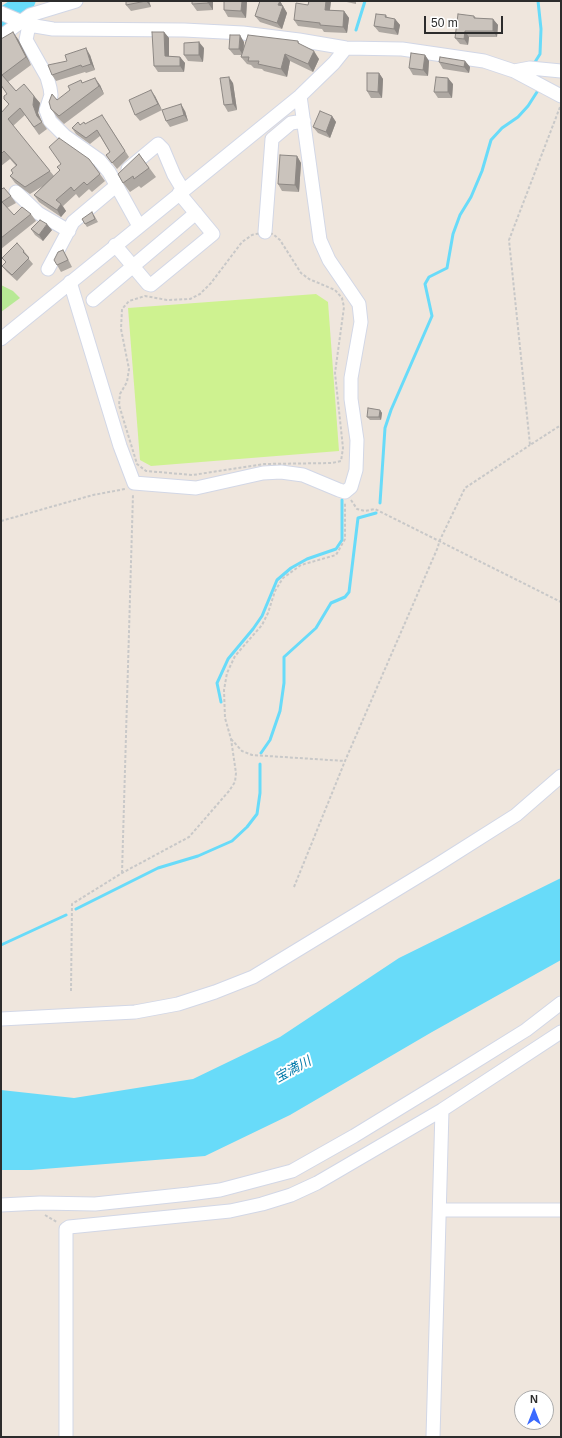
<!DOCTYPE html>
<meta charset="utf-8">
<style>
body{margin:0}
#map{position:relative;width:562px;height:1438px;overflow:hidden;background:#efe6dd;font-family:Arial,sans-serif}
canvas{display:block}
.frame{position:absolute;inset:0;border:2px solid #2c2c2c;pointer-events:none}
.north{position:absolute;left:514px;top:1390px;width:40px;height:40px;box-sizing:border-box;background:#fff;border:1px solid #ababab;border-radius:50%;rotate:0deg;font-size:11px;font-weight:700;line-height:16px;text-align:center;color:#2c2c2c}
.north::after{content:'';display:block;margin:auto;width:14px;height:18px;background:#3a6aff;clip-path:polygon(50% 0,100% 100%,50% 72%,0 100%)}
.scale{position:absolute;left:424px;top:16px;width:79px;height:18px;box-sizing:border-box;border:2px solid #2c2c2c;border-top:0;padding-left:5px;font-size:12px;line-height:14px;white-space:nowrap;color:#2c2c2c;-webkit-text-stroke:3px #fff;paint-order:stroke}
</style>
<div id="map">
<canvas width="562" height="1438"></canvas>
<div class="frame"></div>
<div class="north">N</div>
<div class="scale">50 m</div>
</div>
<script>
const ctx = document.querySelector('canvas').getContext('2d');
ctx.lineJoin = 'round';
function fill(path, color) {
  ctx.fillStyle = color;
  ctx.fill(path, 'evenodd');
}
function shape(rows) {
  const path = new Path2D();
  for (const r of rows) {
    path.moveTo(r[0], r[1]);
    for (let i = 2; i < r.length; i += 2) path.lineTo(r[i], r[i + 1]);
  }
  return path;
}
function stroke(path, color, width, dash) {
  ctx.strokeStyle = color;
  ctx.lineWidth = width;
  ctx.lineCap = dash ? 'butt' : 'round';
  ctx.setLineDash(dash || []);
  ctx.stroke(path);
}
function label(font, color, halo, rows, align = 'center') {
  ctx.font = font + ' Arial,"Noto Sans JP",sans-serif';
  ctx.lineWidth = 4;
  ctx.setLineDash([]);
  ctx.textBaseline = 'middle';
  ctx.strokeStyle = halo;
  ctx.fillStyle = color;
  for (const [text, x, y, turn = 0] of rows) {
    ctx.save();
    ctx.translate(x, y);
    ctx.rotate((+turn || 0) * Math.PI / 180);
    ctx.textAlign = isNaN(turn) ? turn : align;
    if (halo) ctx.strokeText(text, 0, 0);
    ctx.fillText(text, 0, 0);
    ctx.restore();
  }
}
fill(shape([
 [1,285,13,291,20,298,1,312]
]), '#b7e995');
fill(shape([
 [316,294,328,302,339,451,151,466,140,460,128,308]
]), '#cef290');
fill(shape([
 [561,878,561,960,432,1032,290,1115,205,1156,31,1170,1,1170,1,1090,74,1098,193,1079,280,1037,399,958]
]), '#68dbf9');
stroke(shape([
 [356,30,365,1],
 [535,62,540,54,541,29,538,1],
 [380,503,385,428,391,410,432,316,425,284,429,277,447,268,453,234,460,215,471,197,482,171,491,140,502,128,518,117,528,106,537,92],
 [221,702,217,683,228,659,253,629,262,616,277,580,291,568,307,559,336,549,342,540,342,500],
 [261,753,270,740,280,711,284,683,284,657,316,628,331,603,345,597,349,592,358,518,376,513],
 [76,909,158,868,198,856,232,841,247,827,257,814,260,793,260,764],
 [1,945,66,915]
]), '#68dbf9', 3);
stroke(shape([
 [1,18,26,1]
]), '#68dbf9', 19);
const minor = shape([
 [1,13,29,25,53,29,184,30,243,33,299,40,346,48,402,49,484,61,514,71,561,96],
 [29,25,26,40,47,77,50,88,51,95,46,110,50,121,65,136,99,160,109,172,139,226],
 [1,42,7,32,30,15,76,1],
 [514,71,530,68,561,71],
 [128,169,158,144,163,149,174,175,183,190],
 [16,192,38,213,69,231],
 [265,232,272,139,291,123,304,121],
 [115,245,148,284,151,285,213,234,179,193],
 [48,269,73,222,117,185],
 [70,282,120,446,134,483,196,488,263,473,281,472,303,475,339,490,345,492,351,487,356,470,357,440,351,399,351,378,361,322,359,304,329,260,320,240,300,96],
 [93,300,196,213],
 [1,339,300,96,334,63,346,48],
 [1,1019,135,1012,178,1004,215,992,253,977,437,865,516,815,561,776],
 [1,1205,40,1203,95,1204,189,1194,220,1190,292,1171,354,1136,452,1076,526,1030,561,1003],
 [440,1210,561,1210],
 [66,1437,66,1229,69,1227,230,1211,262,1204,291,1195,317,1183,442,1110,561,1032],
 [433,1437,442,1110]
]);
stroke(minor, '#d2d7e6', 15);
stroke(shape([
 [560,107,509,240,530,445,561,425],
 [265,232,273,234,280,240,301,273,309,279,335,290,342,298,344,307,335,373,343,448,341,461,332,463,264,464,193,475,146,471,137,464,119,405,120,394,127,382,129,369,121,329,122,309,129,301,145,296,167,300,190,299,200,294,211,283,242,242,252,235,265,232],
 [351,500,357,509,365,511,375,509,561,602],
 [1,521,93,495,125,489],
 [231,739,242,751,252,755,345,761],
 [122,873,133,494],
 [294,887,345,761,438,547,439,542,465,488,530,445],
 [71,991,72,904,122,873,189,837,229,791,235,782,236,773,231,739,225,718,224,690,227,673,235,656,262,625,268,613,275,591,283,578,301,565,336,555,345,539,345,503],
 [45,1215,57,1222]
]), '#c8c8c8', 2, [3, 2]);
stroke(minor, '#fff', 13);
fill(shape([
 [126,1,149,1,151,7,131,11,126,5],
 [213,1,213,10,197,11,192,4],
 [247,1,246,18,228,17,224,10],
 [280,1,287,13,282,29,260,22,255,16],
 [309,1,331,1,330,10,344,11,349,18,347,33,324,32,322,29,298,26,294,20,308,5],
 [342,1,356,1,356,4],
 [386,15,388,18,395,19,400,25,398,35,379,32,374,26],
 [474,16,476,18,493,19,498,25,497,37,469,37,468,45,460,44,455,38],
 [164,32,169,38,169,56,180,57,185,63,184,72,158,72,154,66],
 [1,39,18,39,31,65,8,82,16,91,34,96,40,103,38,113,42,122,47,129,39,135,25,115,13,126,54,176,89,159,105,181,92,192,89,189,79,198,76,194,63,206,66,211,61,217,39,202,34,195,43,186,30,194,15,183,10,176,13,173,11,170,16,166,10,159,1,166,1,113,9,105,4,99,7,94,1,85],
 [298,41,300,45,319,59,313,72,290,61,287,77,264,71,262,69,254,68,251,65,247,64,241,57,242,55,234,55,229,49,244,42,244,49],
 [204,48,203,62,188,61,184,55],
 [90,55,95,70,86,73,85,72,56,81,52,75,67,61],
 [425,55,429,61,428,76,413,75,409,68],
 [465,61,470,67,469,73,443,69,439,62],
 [379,73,383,79,382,98,371,98,367,91],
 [83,83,100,85,104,94,64,124,57,117,51,109,57,100],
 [233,83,237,110,228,112,224,105],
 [453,84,452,98,438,98,434,92],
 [155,96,162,110,140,121,135,115],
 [185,111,188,121,170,127,166,121],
 [332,116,336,122,330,138,318,133,313,127],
 [106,121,129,157,117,169,106,155,110,152,100,136,90,144,76,134,72,128,80,125],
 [139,154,156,177,141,188,139,186,130,192,123,183],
 [297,156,301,163,299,192,282,191,278,184],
 [1,189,11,196,16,203,7,208,14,215,31,214,36,221,1,249],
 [94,215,98,222,87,227,85,224],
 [31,229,52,230,43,241,35,235],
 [63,250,67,257,72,267,61,272,57,265],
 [24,251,29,257,28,258,33,264,17,281,7,272,2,266,6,262,2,258],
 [380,410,382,413,381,420,370,420,367,417]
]), '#aea8a2');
fill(shape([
 [146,1,149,1,151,7],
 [208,1,213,1,213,10,208,3],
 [242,1,247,1,246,18,241,11],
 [280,1,287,13,282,29,277,23,278,5],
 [326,1,331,1,329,16,325,10],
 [344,11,349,18,347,33,343,27],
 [395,19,400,25,398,35,394,29],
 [493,19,498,25,497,37,493,31],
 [465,31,469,37,468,45,464,39],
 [13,32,18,39,31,65,26,57],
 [164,32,169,38,169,63,165,56],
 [240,35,244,42,243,55,239,49],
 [199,42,204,48,203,62,199,55],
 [86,48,90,55,95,70,91,64],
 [314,51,319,59,313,72,308,64],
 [285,54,290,61,287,77,281,69],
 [425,55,429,61,428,76,423,70],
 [180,57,185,63,184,72,180,66],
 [465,61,470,67,469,73,464,67],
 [379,73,383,79,382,98,378,92],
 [229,77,233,83,237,110,233,104],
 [95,78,100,85,104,94,99,86],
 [448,78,453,84,452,98,448,92],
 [151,90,155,96,162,110,158,104],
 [34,96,40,103,38,113,42,122,37,116,33,105],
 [181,104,185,111,188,121,184,115],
 [332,116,336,122,330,138,326,132],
 [297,156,301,163,299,192,295,185],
 [61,204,66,211,61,217,57,210],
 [47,224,52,230,43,241,39,235],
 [380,410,382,413,381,420,379,417]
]), '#8d8884');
const building = shape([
 [126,1,146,1,126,5,126,1],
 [192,1,208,1,208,3,192,4,192,1],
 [224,1,242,1,241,11,224,10,224,1],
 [260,1,280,1,278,5,283,6,277,23,255,16,260,1],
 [309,1,326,1,325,10,344,11,343,27,320,25,320,23,294,20,296,3,308,5,309,1],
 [376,14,386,15,385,17,395,19,394,29,374,26,376,14],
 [458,14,474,16,474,18,493,19,493,31,465,31,464,39,455,38,458,14],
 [13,32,26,57,2,75,16,91,24,84,34,96,33,105,37,116,42,122,34,127,20,108,8,119,50,171,25,187,10,176,13,173,11,170,17,165,4,151,1,154,1,113,9,104,4,99,4,96,7,94,1,85,1,39,13,32],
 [152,32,164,32,165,56,180,57,180,66,154,66,152,32],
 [230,35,240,35,239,49,229,49,230,35],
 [248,35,298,41,298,43,314,51,308,64,285,54,281,69,258,64,259,61,248,61,249,57,241,57,248,35],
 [199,42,199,55,184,55,184,43,199,42],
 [86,48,91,64,82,67,81,65,52,75,48,65,67,61,65,55,86,48],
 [411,53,425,55,423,70,409,68,411,53],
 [440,57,465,61,464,67,439,62,440,57],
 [367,73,379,73,378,92,367,91,367,73],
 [229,77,233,104,224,105,220,78,229,77],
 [436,77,448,78,448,92,434,92,436,77],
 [95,78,99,86,59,116,51,109,49,102,52,94,57,100,70,90,68,86,81,80,82,83,95,78],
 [151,90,158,104,135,115,129,100,151,90],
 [181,104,184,115,166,121,162,110,181,104],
 [320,111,332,116,326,132,313,127,320,111],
 [102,115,125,151,112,163,106,155,110,152,97,130,86,138,72,128,78,122,80,125,84,122,85,124,102,115],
 [59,138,89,159,100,174,87,185,84,182,74,191,71,187,56,200,61,204,57,210,34,195,60,170,57,167,61,164,49,147,59,138],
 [139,154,149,168,134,179,133,176,123,183,118,174,139,154],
 [280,155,297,156,295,185,278,184,280,155],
 [4,188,11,196,2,202,14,215,22,207,31,214,1,238,1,189,4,188],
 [92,212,95,219,85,224,82,219,92,212],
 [40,220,47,224,39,235,31,229,40,220],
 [17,243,24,251,23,252,29,258,12,275,2,266,6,262,2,258,17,243],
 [63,250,68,260,57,265,54,260,58,252,63,250],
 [368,408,380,410,379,417,367,417,368,408]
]);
fill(building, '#cac3bc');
stroke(building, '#8d8884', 1);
label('italic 13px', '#027aaa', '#fff', [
 ["宝満川",293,1070,-29]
]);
</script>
